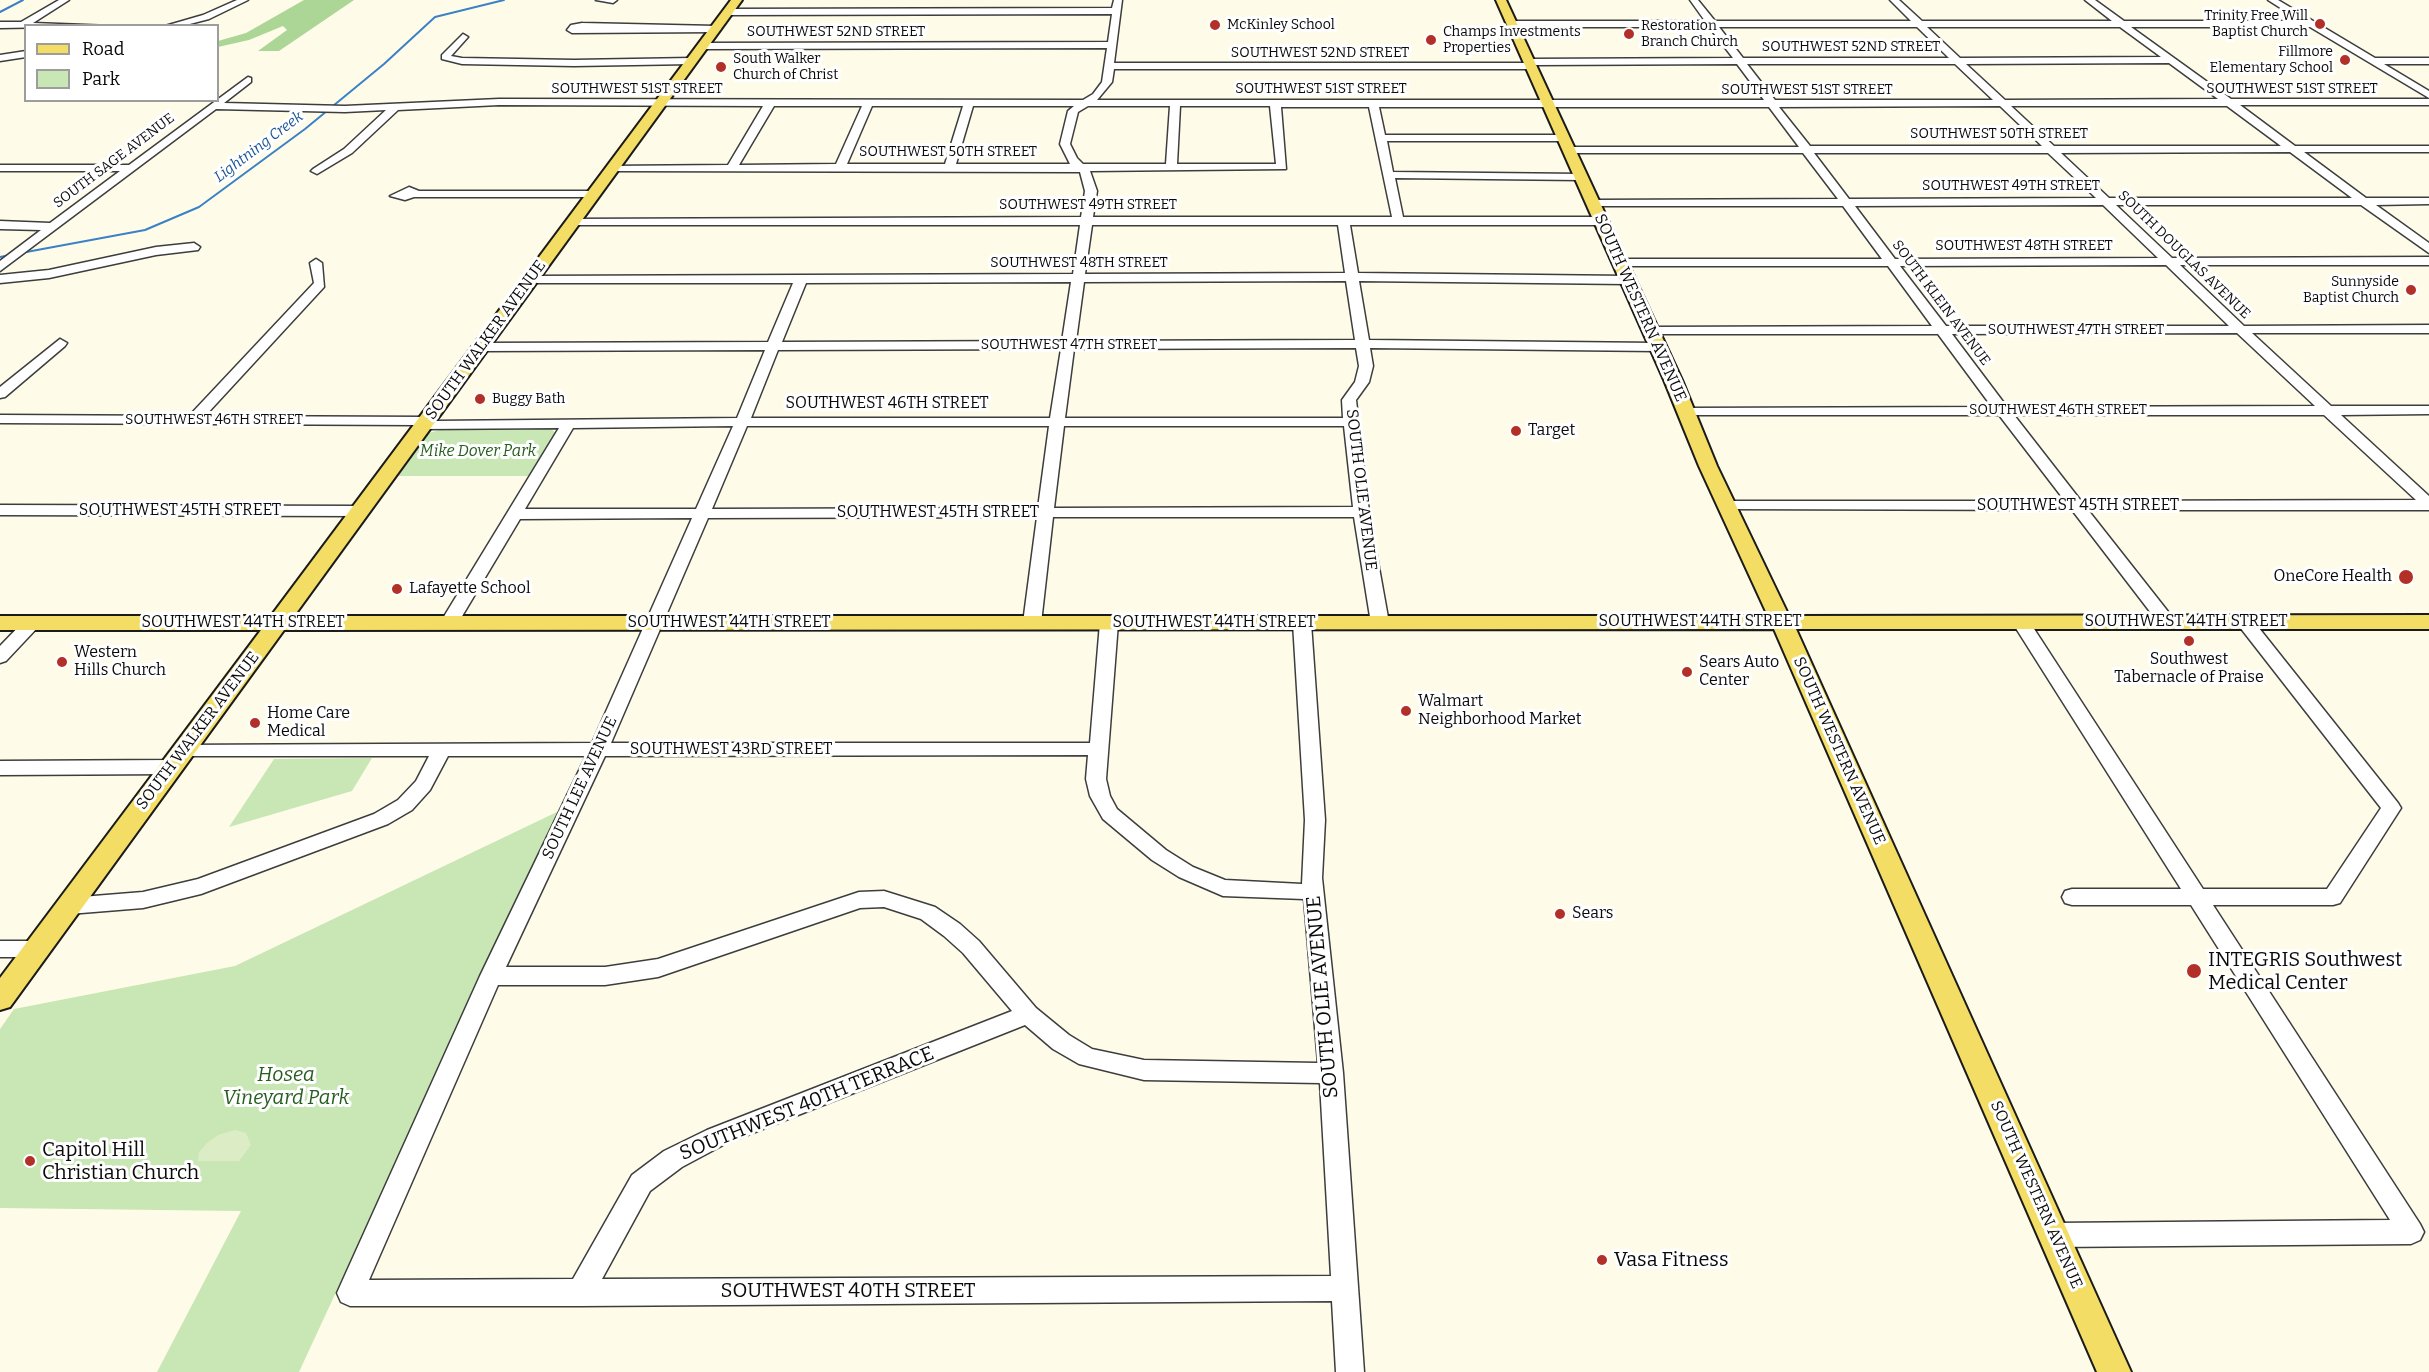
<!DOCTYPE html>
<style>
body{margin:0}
#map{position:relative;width:2429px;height:1372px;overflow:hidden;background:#fefce8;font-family:Bitter,serif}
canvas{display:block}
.legend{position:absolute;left:24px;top:24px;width:195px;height:78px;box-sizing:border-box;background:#fff;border:2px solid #9d9d9d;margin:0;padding:8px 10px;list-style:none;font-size:18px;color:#0a0a0a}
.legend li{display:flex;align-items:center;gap:12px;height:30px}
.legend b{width:30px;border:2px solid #9d9d9d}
</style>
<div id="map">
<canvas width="2429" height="1372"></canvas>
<ul class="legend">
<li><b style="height:8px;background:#f3dd64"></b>Road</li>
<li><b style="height:16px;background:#c9e6b5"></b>Park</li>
</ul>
</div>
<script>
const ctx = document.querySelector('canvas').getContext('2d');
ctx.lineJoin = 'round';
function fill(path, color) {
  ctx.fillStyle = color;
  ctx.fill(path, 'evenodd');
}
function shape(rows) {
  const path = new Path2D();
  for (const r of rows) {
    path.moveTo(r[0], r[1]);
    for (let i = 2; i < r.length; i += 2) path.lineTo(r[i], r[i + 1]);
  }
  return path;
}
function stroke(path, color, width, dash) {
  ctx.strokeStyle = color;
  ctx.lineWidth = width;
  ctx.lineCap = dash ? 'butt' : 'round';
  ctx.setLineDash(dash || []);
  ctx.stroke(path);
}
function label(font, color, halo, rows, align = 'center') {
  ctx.font = font + ' Bitter,serif';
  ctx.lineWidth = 6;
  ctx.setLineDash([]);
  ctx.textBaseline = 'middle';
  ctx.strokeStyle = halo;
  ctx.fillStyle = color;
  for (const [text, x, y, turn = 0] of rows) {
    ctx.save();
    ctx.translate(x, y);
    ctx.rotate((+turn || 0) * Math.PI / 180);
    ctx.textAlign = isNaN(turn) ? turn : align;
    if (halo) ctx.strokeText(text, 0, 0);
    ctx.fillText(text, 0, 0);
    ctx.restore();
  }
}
fill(shape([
 [443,429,551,429,557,434,532,476,398,476,429,433],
 [372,758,352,791,229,827,274,759],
 [559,811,299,1372,157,1372,241,1211,0,1208,0,1029,14,1009,235,966]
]), '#c9e6b5');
fill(shape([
 [304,0,354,0,279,51,258,51,287,30,283,26,249,40,218,47,218,41,246,33]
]), '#acd695');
fill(shape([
 [235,1130,246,1133,251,1145,239,1161,198,1161,199,1152,207,1143,218,1135]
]), '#dcedc6');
stroke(shape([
 [0,12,23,0],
 [21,253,145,230,199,207,305,129,384,64,435,17,504,0],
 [0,257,10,255]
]), '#3a81c7', 2);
const minor = shape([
 [59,0,69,0,33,23,112,26,0,28,0,22,21,22,59,0],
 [237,0,248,0,209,19,182,26,165,26,203,15,237,0],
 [596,0,617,0,613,3,596,0],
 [1114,0,1122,0,1114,63,1525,63,1529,59,1733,58,1709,27,1512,27,1507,24,1512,21,1705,21,1690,0,1698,0,1715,21,1911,21,1890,0,1899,0,1922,21,2112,21,2085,0,2095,0,2124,21,2301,21,2268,0,2278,0,2375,58,2429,58,2429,64,2384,64,2429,91,2429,98,2310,27,2131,27,2231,99,2429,99,2429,105,2240,105,2295,146,2429,146,2429,152,2304,152,2366,198,2429,198,2429,204,2376,205,2429,243,2429,253,2361,205,2116,205,2172,258,2429,257,2429,265,2180,265,2244,326,2429,325,2429,333,2252,333,2331,406,2429,406,2429,414,2341,415,2429,496,2429,510,2088,510,2173,618,2176,622,2167,627,2161,626,2072,510,1720,509,1718,506,1726,501,2065,501,1999,415,1682,415,1680,412,1687,408,1992,407,1938,334,1646,334,1646,328,1651,327,1932,326,1888,266,1616,266,1616,260,1620,259,1882,259,1843,206,1593,206,1587,203,1593,200,1838,199,1803,153,1569,153,1564,150,1569,147,1799,147,1769,107,1379,107,1385,135,1564,135,1569,138,1564,141,1387,141,1393,172,1581,174,1587,177,1581,180,1395,178,1403,217,1601,217,1607,221,1601,225,1350,225,1358,273,1627,276,1633,280,1627,284,1359,281,1369,340,1657,343,1664,347,1657,351,1370,348,1373,366,1369,382,1356,400,1369,512,1389,623,1386,627,1380,628,1371,623,1354,517,1053,517,1041,623,1032,628,1023,623,1037,517,708,518,611,743,1090,743,1100,623,1109,618,1118,623,1106,779,1110,796,1117,809,1166,850,1193,867,1225,880,1302,884,1305,820,1293,623,1302,618,1308,619,1311,623,1325,820,1322,878,1343,1073,1364,1372,1336,1372,1332,1301,580,1306,350,1306,341,1302,337,1293,341,1284,480,976,586,756,448,756,430,790,412,810,388,824,201,894,143,908,69,914,62,912,59,906,62,900,69,898,143,892,198,879,374,814,398,800,416,781,429,756,184,756,177,755,175,750,177,745,592,743,692,518,520,519,458,623,449,628,440,623,559,428,424,429,417,425,0,423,0,415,189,416,314,283,310,263,316,259,322,263,324,287,205,416,428,417,435,421,737,418,765,350,481,351,474,347,481,343,768,342,793,283,527,283,527,277,531,276,1073,274,1080,225,574,225,568,221,570,219,1081,217,1085,191,1080,172,613,171,609,170,609,166,728,165,763,106,499,105,398,110,352,153,317,174,311,171,313,169,344,149,386,110,345,112,216,109,0,271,0,261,41,230,0,229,0,221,50,223,120,171,0,171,0,165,129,165,248,77,251,78,251,82,224,103,345,106,499,99,1083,100,1093,94,1102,82,1107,48,703,49,698,46,703,43,1108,42,1112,14,728,15,724,12,728,9,1112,8,1114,0],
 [1719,27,1917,27,1949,58,1743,58,1719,27],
 [1927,27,2120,27,2161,57,1960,58,1927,27],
 [2169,63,2218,99,2005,100,1966,64,2169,63],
 [1737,64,1764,100,1097,100,1112,82,1114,69,1531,69,1535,65,1737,64],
 [1747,64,1955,64,1993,100,1775,100,1747,64],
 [774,106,862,106,836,164,739,165,774,106],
 [872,106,963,106,945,164,847,164,872,106],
 [973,106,1074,106,1068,111,1060,144,1070,164,956,164,973,106],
 [1088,106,1170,106,1166,164,1083,164,1077,158,1070,144,1078,112,1088,106],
 [1180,106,1270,106,1276,164,1177,164,1180,106],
 [2000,106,2042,146,1810,146,1779,107,2000,106],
 [2011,106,2227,106,2281,146,2054,146,2011,106],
 [1281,107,1369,107,1392,217,1093,217,1097,191,1090,171,1286,169,1281,107],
 [2290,152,2352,198,2109,198,2061,153,2290,152],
 [1814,153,2048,153,2096,198,1849,199,1814,153],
 [2103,205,2158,258,1895,259,1855,206,2103,205],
 [1092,225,1338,225,1345,273,1085,274,1092,225],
 [2166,265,2229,326,1946,326,1900,266,2166,265],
 [1346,281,1355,340,1076,341,1084,282,1346,281],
 [1071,282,1062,341,782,342,806,283,1071,282],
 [2237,333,2315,406,2007,407,1952,334,2237,333],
 [1356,348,1359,366,1355,382,1342,400,1343,418,1065,418,1074,349,1356,348],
 [1061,349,1050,418,751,418,778,350,1061,349],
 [2014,415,2324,415,2416,500,2081,501,2014,415],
 [733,426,696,509,525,509,573,428,733,426],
 [747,426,1049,426,1038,508,712,509,747,426],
 [1064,426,1344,426,1353,507,1054,508,1064,426],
 [1088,755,1086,779,1090,796,1103,819,1152,860,1179,877,1223,896,1304,899,1318,1063,1144,1060,1092,1049,1069,1035,1036,1008,979,941,960,924,935,907,884,891,859,892,658,959,605,967,506,967,605,756,1088,755],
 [884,907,921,919,944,936,963,953,1012,1011,707,1130,664,1151,632,1175,573,1279,369,1280,498,985,605,985,658,977,860,908,884,907],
 [1025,1025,1053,1049,1079,1064,1144,1080,1320,1083,1331,1276,602,1279,650,1191,682,1167,725,1144,1025,1025],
 [582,23,716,26,721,29,716,32,572,33,567,30,571,25,582,23],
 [463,34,468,37,451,56,462,58,574,60,692,58,697,61,692,64,574,66,462,64,442,59,442,55,463,34],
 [26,51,26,57,0,61,0,55,26,51],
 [409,187,419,191,594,191,600,194,594,197,414,197,405,200,390,196,409,187],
 [194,243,200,247,198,250,156,255,49,278,0,283,0,275,49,270,156,247,194,243],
 [60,339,67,343,65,346,5,397,0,398,0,387,60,339],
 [0,505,361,506,369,511,361,516,0,515,0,505],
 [2021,617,2027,618,2203,889,2327,889,2381,808,2239,626,2236,622,2239,618,2251,618,2398,803,2401,808,2340,903,2333,905,2213,905,2420,1224,2424,1232,2420,1240,2411,1244,2054,1247,2045,1243,2041,1235,2045,1227,2054,1223,2390,1220,2191,905,2072,905,2065,903,2062,897,2065,891,2072,889,2181,889,2012,622,2021,617],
 [32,618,41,623,38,627,6,661,0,663,0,646,26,619,32,618],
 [171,760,178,762,181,767,178,772,171,774,0,775,0,761,171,760],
 [0,941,36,941,44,943,47,949,44,955,36,957,0,957,0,941]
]);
const major = shape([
 [731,0,742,0,294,616,1768,616,1699,466,1664,380,1496,0,1506,0,1682,380,1717,466,1789,616,2429,615,2429,629,1796,629,2131,1372,2097,1372,1774,629,284,630,10,1007,0,1010,0,978,261,630,0,630,0,616,271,616,731,0]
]);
stroke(minor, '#3d3d3d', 3);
stroke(major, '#1b1b1b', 4);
fill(minor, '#fff');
fill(major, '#f3dd64');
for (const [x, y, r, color] of [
 [2320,24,6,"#b33029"],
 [1215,25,6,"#b33029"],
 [1629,34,6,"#b33029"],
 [1431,40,6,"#b33029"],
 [2345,60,6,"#b33029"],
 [721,67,6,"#b33029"],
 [2411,290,6,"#b33029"],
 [480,399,6,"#b33029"],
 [1516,431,6,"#b33029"],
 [2406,577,8,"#b33029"],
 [397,589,6,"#b33029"],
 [2189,641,6,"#b33029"],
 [62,662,6,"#b33029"],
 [1687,672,6,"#b33029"],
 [1406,711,6,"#b33029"],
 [255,723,6,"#b33029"],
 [1560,914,6,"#b33029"],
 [2194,971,8,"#b33029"],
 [30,1161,6,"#b33029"],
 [1602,1260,6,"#b33029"]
]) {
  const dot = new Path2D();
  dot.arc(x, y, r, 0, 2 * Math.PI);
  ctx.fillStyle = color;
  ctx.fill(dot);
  stroke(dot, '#fff', 2);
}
label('14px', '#0a0a0a', '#fff', [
 ["Trinity Free Will",2308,16,"right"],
 ["Baptist Church",2308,32,"right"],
 ["McKinley School",1227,25],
 ["Restoration",1641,26],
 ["Branch Church",1641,42],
 ["Champs Investments",1443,32],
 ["Properties",1443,48],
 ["Fillmore",2333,52,"right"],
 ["Elementary School",2333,68,"right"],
 ["South Walker",733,59],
 ["Church of Christ",733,75],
 ["Sunnyside",2399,282,"right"],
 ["Baptist Church",2399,298,"right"],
 ["Buggy Bath",492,399]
], 'left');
label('14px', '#0a0a0a', '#fff', [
 ["SOUTHWEST 52ND STREET",836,32],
 ["SOUTHWEST 52ND STREET",1851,47],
 ["SOUTHWEST 52ND STREET",1320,53],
 ["SOUTHWEST 51ST STREET",637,89],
 ["SOUTHWEST 51ST STREET",1321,89],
 ["SOUTHWEST 51ST STREET",2292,89],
 ["SOUTHWEST 51ST STREET",1807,90],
 ["SOUTHWEST 50TH STREET",1999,134],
 ["SOUTHWEST 50TH STREET",948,152],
 ["SOUTH SAGE AVENUE",114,161,-37],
 ["SOUTHWEST 49TH STREET",2011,186],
 ["SOUTHWEST 49TH STREET",1088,205],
 ["SOUTHWEST 48TH STREET",2024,246],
 ["SOUTH DOUGLAS AVENUE",2184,255,44],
 ["SOUTHWEST 48TH STREET",1079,263],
 ["SOUTH KLEIN AVENUE",1941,303,53],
 ["SOUTHWEST 47TH STREET",2076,330],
 ["SOUTHWEST 47TH STREET",1069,345],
 ["SOUTHWEST 46TH STREET",2058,410],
 ["SOUTHWEST 46TH STREET",214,420]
]);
label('italic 15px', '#1a5495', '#fff', [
 ["Lightning Creek",259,147,-37]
]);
label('16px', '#0a0a0a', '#fff', [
 ["SOUTH WESTERN AVENUE",1640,308,66],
 ["SOUTH WALKER AVENUE",486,340,-54],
 ["SOUTHWEST 46TH STREET",887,404],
 ["SOUTH OLIE AVENUE",1361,490,83],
 ["SOUTHWEST 45TH STREET",2078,506],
 ["SOUTHWEST 45TH STREET",180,511],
 ["SOUTHWEST 45TH STREET",938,513],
 ["SOUTHWEST 44TH STREET",1700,622],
 ["SOUTHWEST 44TH STREET",2186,622],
 ["SOUTHWEST 44TH STREET",243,623],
 ["SOUTHWEST 44TH STREET",729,623],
 ["SOUTHWEST 44TH STREET",1214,623],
 ["SOUTH WALKER AVENUE",198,731,-53],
 ["SOUTHWEST 43RD STREET",731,750],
 ["SOUTH WESTERN AVENUE",1839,751,66],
 ["SOUTH LEE AVENUE",580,788,-65],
 ["SOUTH WESTERN AVENUE",2036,1195,66]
]);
label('16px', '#0a0a0a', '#fff', [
 ["Target",1528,431],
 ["OneCore Health",2392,577,"right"],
 ["Lafayette School",409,589],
 ["Western",74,653],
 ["Hills Church",74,671],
 ["Southwest",2189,660,"center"],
 ["Tabernacle of Praise",2189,678,"center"],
 ["Sears Auto",1699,663],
 ["Center",1699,681],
 ["Walmart",1418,702],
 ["Neighborhood Market",1418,720],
 ["Home Care",267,714],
 ["Medical",267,732],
 ["Sears",1572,914]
], 'left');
label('italic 16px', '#265e1f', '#fff', [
 ["Mike Dover Park",478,452]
]);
label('20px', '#0a0a0a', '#fff', [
 ["INTEGRIS Southwest",2208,960],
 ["Medical Center",2208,983],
 ["Capitol Hill",42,1150],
 ["Christian Church",42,1173],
 ["Vasa Fitness",1614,1260]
], 'left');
label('20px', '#0a0a0a', '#fff', [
 ["SOUTH OLIE AVENUE",1323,997,-95],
 ["SOUTHWEST 40TH TERRACE",807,1104,-22],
 ["SOUTHWEST 40TH STREET",848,1291]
]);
label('italic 20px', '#265e1f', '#fff', [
 ["Hosea",286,1075],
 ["Vineyard Park",286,1098]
]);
</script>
